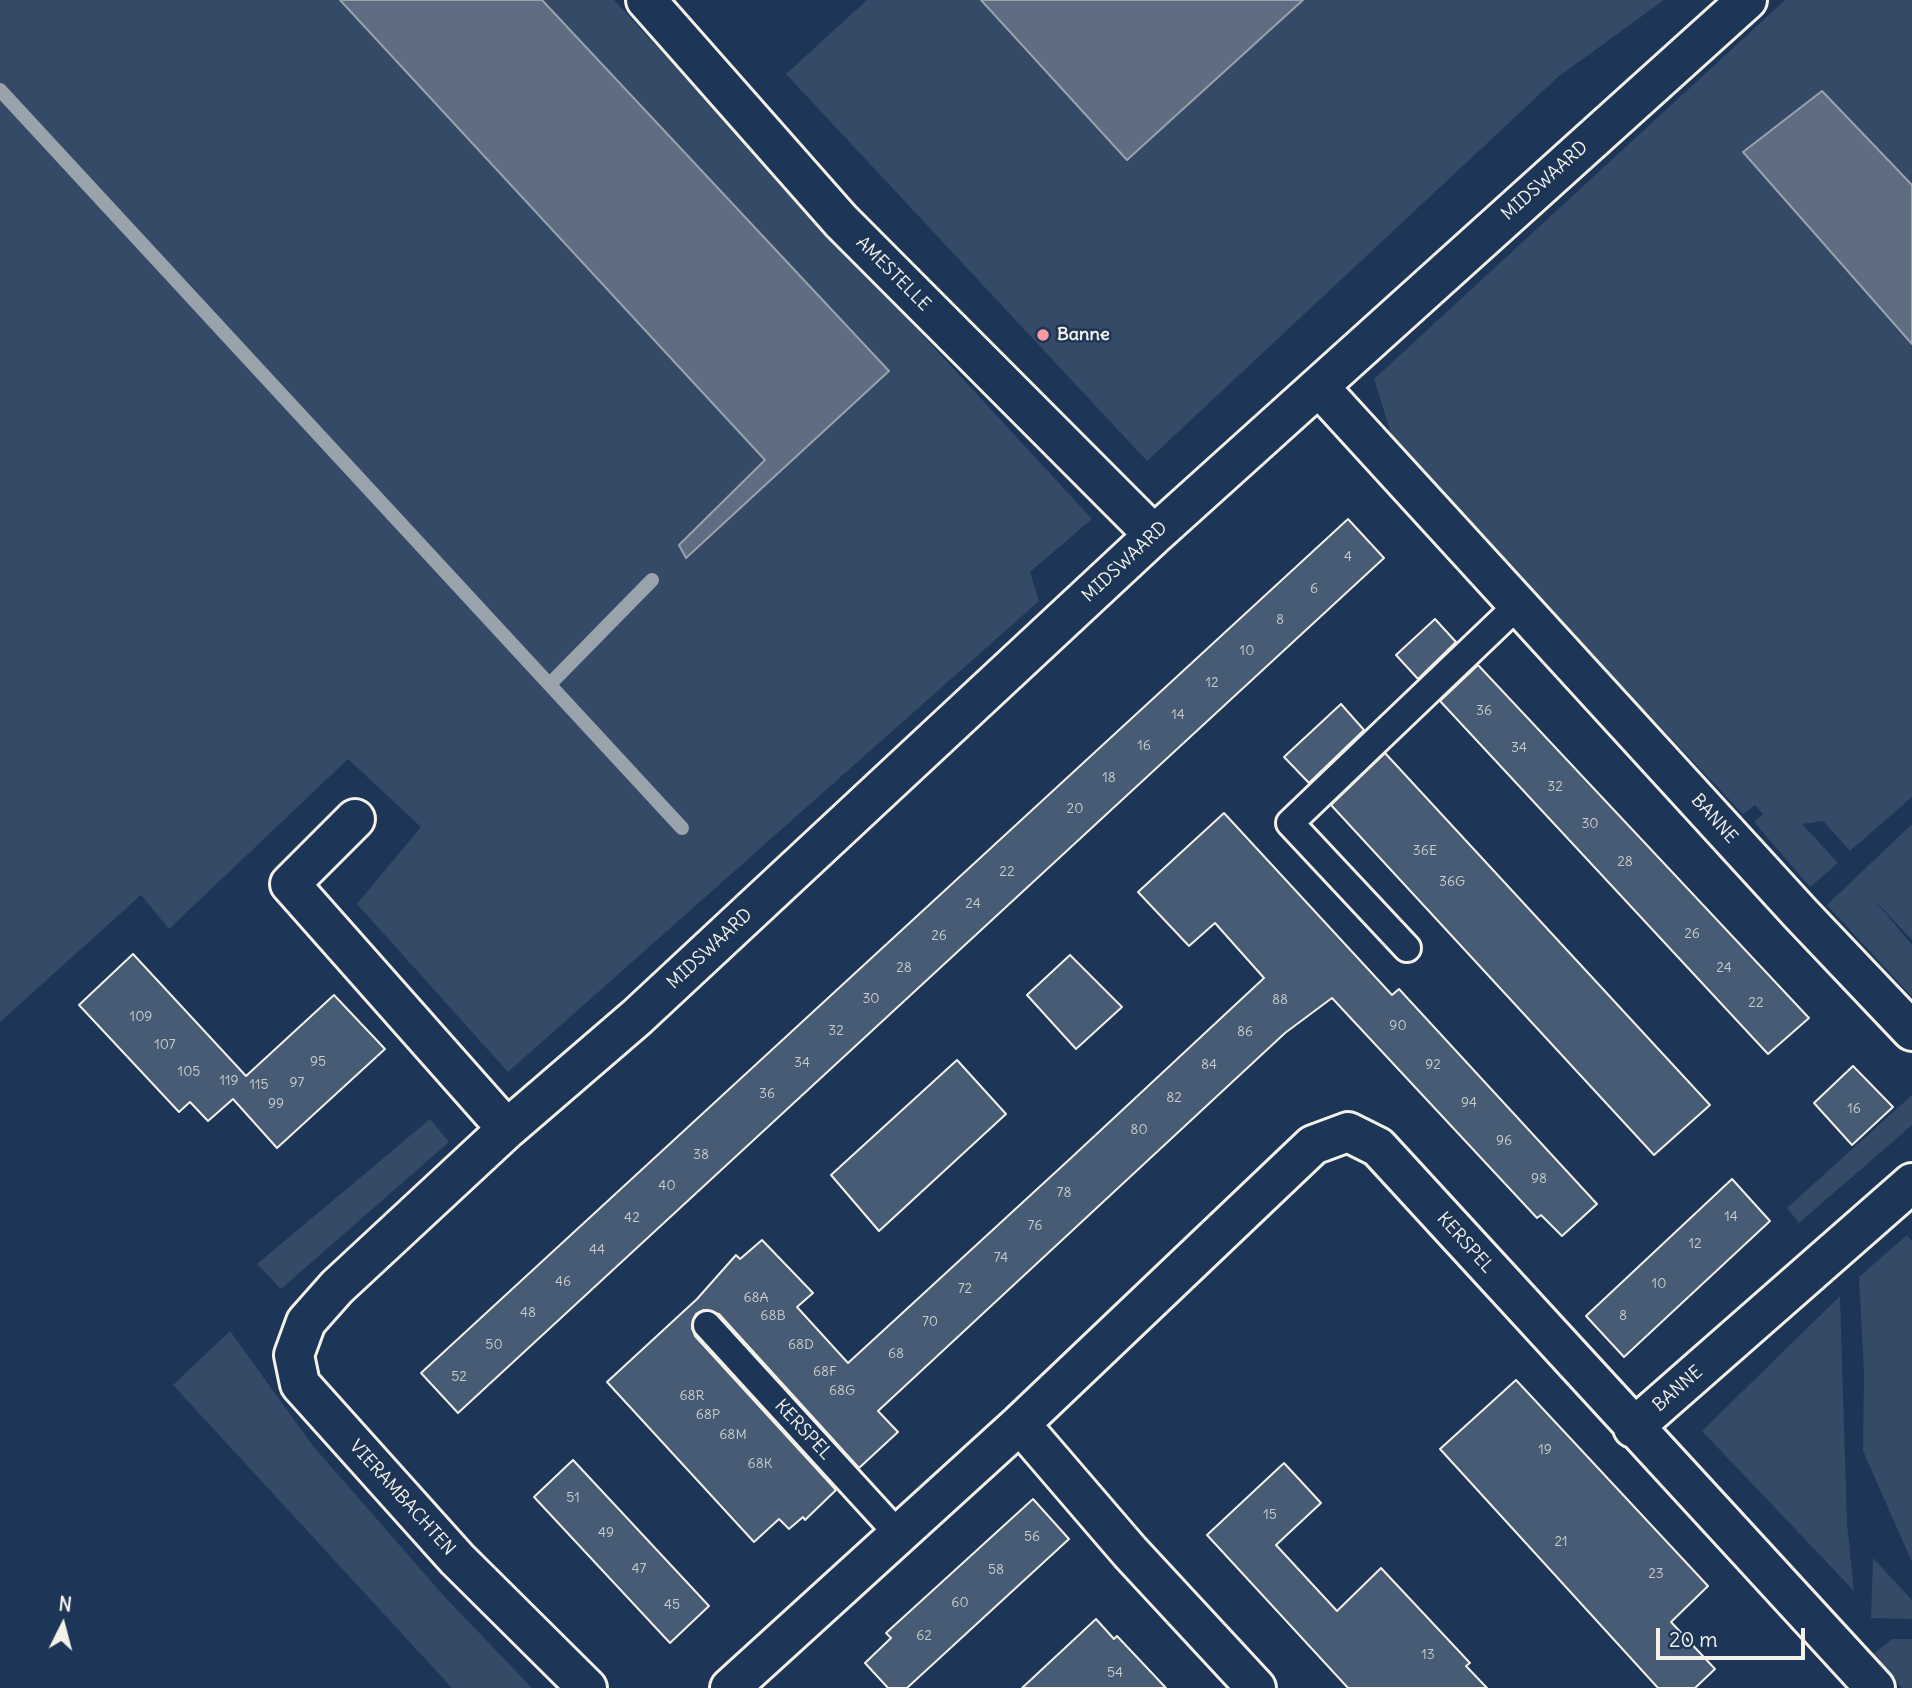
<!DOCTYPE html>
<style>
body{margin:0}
#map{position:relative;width:1912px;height:1688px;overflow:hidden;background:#1d3557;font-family:Delius,sans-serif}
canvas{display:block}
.north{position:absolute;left:28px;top:1590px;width:70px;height:70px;-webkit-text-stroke:5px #1d3557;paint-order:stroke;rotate:6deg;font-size:19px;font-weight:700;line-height:28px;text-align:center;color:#f4f1e8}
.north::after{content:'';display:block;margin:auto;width:24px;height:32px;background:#f4f1e8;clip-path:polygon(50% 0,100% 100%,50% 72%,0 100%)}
.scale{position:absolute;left:1656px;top:1628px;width:149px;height:32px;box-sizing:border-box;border:4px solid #f4f1e8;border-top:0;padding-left:9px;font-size:21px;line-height:24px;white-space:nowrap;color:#f4f1e8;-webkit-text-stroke:5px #1d3557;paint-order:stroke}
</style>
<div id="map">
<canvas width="1912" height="1688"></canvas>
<div class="north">N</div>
<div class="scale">20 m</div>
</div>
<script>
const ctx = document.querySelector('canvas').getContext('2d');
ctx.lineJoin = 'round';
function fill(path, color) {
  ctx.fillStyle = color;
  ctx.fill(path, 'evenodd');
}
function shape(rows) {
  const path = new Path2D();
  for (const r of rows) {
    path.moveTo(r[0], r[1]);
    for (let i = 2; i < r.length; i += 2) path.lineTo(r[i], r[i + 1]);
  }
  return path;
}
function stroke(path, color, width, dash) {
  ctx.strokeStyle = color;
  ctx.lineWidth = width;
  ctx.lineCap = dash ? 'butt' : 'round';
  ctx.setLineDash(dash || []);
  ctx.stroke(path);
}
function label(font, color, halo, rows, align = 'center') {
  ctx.font = font + ' Delius,sans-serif';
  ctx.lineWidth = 5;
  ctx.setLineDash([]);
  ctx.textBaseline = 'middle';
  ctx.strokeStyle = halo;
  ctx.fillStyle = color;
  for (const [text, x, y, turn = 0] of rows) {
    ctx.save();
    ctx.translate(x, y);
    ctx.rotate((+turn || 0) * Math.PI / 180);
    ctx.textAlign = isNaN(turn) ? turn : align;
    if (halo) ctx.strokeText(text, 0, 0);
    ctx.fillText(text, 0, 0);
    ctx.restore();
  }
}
fill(shape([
 [0,0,340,0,766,460,679,544,888,370,542,0,614,0,1092,519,1030,572,1039,601,508,1072,357,904,421,827,348,759,169,929,141,895,0,1022],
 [867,0,981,0,1127,160,1303,0,1664,0,1558,77,1147,461,786,74],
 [1785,0,1912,0,1912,185,1823,91,1743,152,1912,344,1912,797,1850,851,1823,821,1802,824,1838,863,1810,887,1754,822,1763,814,1755,805,1743,814,1396,449,1374,379],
 [1912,824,1912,940,1872,897,1912,945,1912,997,1827,905],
 [1912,1095,1912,1125,1799,1223,1787,1208],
 [430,1119,449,1142,281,1289,257,1264],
 [1907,1235,1912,1241,1912,1562,1863,1451,1864,1374,1859,1277],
 [1840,1296,1847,1524,1854,1591,1702,1431],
 [230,1331,313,1446,444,1596,532,1688,452,1688,173,1385],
 [1873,1558,1912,1600,1912,1619,1871,1618],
 [1892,1639,1912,1639,1912,1688,1902,1688,1872,1655]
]), '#354a67');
const water = shape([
 [340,0,542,0,889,371,686,558,679,545,765,460,340,0],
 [981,0,1303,0,1127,160,981,0],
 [1822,91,1912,185,1912,344,1743,152,1822,91]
]);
fill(water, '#5e6d82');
stroke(water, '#9aa2ab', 2);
stroke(shape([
 [0,90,682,828],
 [550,684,652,580]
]), '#9aa2ab', 14);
const building = shape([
 [1348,519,1384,558,458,1413,421,1373,1348,519],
 [1435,619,1456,642,1418,679,1396,655,1435,619],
 [1478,665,1809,1018,1768,1054,1440,701,1478,665],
 [1341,704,1364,730,1309,783,1284,757,1341,704],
 [1385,753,1710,1105,1654,1155,1331,805,1385,753],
 [1224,813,1392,995,1399,989,1597,1204,1562,1236,1541,1215,1537,1218,1332,998,1285,1033,878,1411,898,1432,859,1468,719,1314,704,1310,696,1314,692,1328,695,1336,836,1490,805,1520,803,1517,789,1529,779,1519,754,1542,607,1382,697,1299,736,1255,740,1259,762,1240,813,1293,797,1307,848,1363,1072,1157,1264,978,1215,923,1189,946,1138,892,1224,813],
 [133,954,246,1076,334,995,385,1049,277,1148,233,1099,208,1121,190,1102,179,1112,79,1005,133,954],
 [1070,955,1122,1007,1076,1049,1027,995,1070,955],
 [957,1060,1006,1114,879,1231,831,1175,957,1060],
 [1853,1066,1893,1107,1852,1145,1814,1103,1853,1066],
 [1732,1179,1770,1221,1624,1357,1586,1316,1732,1179],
 [1516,1380,1708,1586,1671,1622,1715,1669,1695,1688,1658,1688,1440,1449,1516,1380],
 [573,1460,709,1606,670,1643,534,1497,573,1460],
 [1284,1463,1321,1503,1276,1545,1337,1611,1381,1568,1470,1663,1466,1666,1487,1688,1348,1688,1207,1535,1284,1463],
 [1033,1499,1069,1539,907,1688,888,1688,865,1663,891,1638,886,1633,1033,1499],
 [1096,1619,1114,1639,1117,1636,1166,1688,1022,1688,1096,1619]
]);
fill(building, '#485b74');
stroke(building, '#f4f1e8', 2);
const lane = shape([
 [1407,948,1290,823,1518,605],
 [707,1325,899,1535]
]);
const street = shape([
 [646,0,841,221,1154,535],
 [1319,387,1800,913,1912,1031],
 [355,819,290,884,507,1129],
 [1020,1424,1130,1552,1256,1688],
 [1633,1428,1912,1183],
 [587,1688,457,1559,300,1384,294,1355,306,1322,337,1287,507,1129,637,1017,1154,535,1747,0],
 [730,1688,1020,1424,1313,1145,1348,1132,1378,1147,1875,1688]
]);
stroke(lane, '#f4f1e8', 32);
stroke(street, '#f4f1e8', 44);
stroke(lane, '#1d3557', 26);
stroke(street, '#1d3557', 38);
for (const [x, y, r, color] of [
 [1043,335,7,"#ff9aa2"]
]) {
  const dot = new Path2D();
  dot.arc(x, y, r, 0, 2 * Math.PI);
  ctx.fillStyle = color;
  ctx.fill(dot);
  stroke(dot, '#1d3557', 2.5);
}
label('14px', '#c9cccb', null, [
 ["4",1348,557],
 ["6",1314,589],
 ["8",1280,620],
 ["10",1247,651],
 ["12",1212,683],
 ["36",1484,711],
 ["14",1178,715],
 ["16",1144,746],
 ["34",1519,748],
 ["18",1109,778],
 ["32",1555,787],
 ["20",1075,809],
 ["30",1590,824],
 ["36E",1425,851],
 ["28",1625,862],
 ["22",1007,872],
 ["36G",1452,882],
 ["24",973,904],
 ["26",1692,934],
 ["26",939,936],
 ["28",904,968],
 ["24",1724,968],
 ["30",871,999],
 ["88",1280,1000],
 ["22",1756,1003],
 ["109",141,1017],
 ["90",1398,1026],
 ["32",836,1031],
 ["86",1245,1032],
 ["107",165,1045],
 ["95",318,1062],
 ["34",802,1063],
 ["84",1209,1065],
 ["92",1433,1065],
 ["105",189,1072],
 ["119",229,1081],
 ["97",297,1083],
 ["115",259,1085],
 ["36",767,1094],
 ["82",1174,1098],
 ["94",1469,1103],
 ["99",276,1104],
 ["16",1854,1109],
 ["80",1139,1130],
 ["96",1504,1141],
 ["38",701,1155],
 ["98",1539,1179],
 ["40",667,1186],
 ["78",1064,1193],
 ["14",1731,1217],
 ["42",632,1218],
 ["76",1035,1226],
 ["12",1695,1244],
 ["44",597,1250],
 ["74",1001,1258],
 ["46",563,1282],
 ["10",1659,1284],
 ["72",965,1289],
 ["68A",756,1298],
 ["48",528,1313],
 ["68B",773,1316],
 ["8",1623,1316],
 ["70",930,1322],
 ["50",494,1345],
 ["68D",801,1345],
 ["68",896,1354],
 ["68F",825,1372],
 ["52",459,1377],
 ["68G",842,1391],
 ["68R",692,1396],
 ["68P",708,1415],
 ["68M",733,1435],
 ["19",1545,1450],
 ["68K",760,1464],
 ["51",573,1498],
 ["15",1270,1515],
 ["49",606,1533],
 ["56",1032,1537],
 ["21",1561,1542],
 ["47",639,1569],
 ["58",996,1570],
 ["23",1656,1574],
 ["60",960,1603],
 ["45",672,1605],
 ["62",924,1636],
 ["13",1428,1655],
 ["54",1115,1673]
]);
label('18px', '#f4f1e8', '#1d3557', [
 ["MIDSWAARD",1545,181,-42],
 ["AMESTELLE",893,274,45],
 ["MIDSWAARD",1125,562,-43],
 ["BANNE",1714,819,48],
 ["MIDSWAARD",710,949,-43],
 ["KERSPEL",1465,1243,48],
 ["BANNE",1678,1389,-41],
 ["KERSPEL",803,1430,47],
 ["VIERAMBACHTEN",402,1498,48]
]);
label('bold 18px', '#f4f1e8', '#1d3557', [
 ["Banne",1057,335]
], 'left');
</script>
